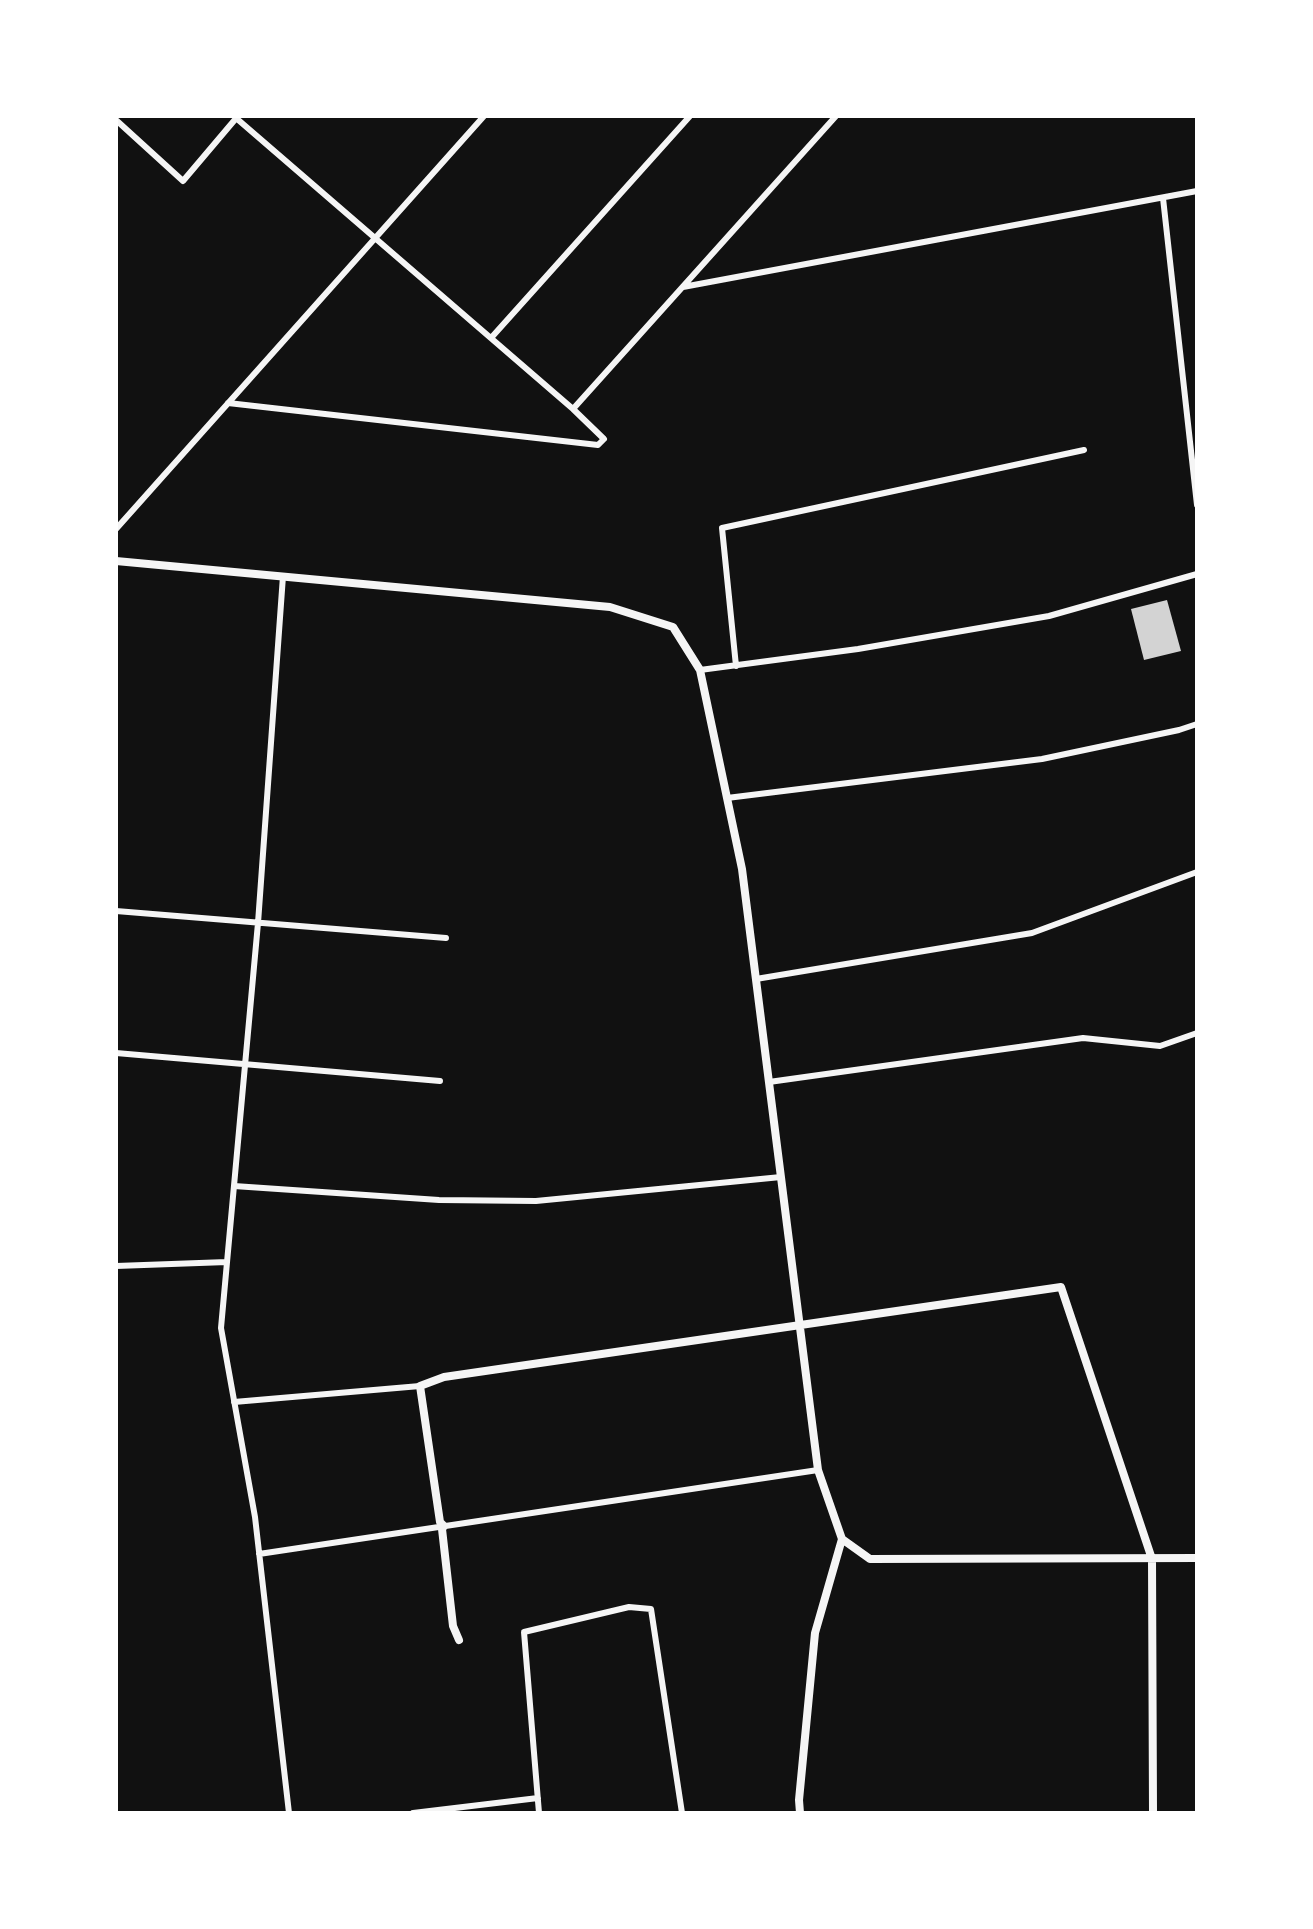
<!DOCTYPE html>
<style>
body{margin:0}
#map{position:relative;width:1313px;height:1929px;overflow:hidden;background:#111;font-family:"Public Sans",sans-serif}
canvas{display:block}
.frame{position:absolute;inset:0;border:118px solid #fff;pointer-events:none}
</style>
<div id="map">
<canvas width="1313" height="1929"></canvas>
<div class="frame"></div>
</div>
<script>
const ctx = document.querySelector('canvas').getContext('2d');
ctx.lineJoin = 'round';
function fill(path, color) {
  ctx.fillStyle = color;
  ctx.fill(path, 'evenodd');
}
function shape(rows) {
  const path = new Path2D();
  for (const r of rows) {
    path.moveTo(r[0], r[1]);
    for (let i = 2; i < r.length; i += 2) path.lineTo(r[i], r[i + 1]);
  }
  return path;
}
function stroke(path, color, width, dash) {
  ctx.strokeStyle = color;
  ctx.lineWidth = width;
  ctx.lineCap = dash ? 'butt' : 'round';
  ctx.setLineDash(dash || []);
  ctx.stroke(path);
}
fill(shape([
 [1167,600,1181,651,1144,660,1131,609]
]), '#d3d3d3');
stroke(shape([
 [116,120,183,181,238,116],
 [1163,198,1197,505],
 [683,287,1197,191],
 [491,338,690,116],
 [228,403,598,445,604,439,573,409,236,118],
 [573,409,836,116],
 [116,529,484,116],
 [283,576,258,923,221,1328,255,1517,289,1813],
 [736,666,722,528,1084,450],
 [700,670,858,649,1049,616,1197,574],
 [727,798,1042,759,1179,730,1197,724],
 [116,911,446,938],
 [756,979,1032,933,1197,872],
 [116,1053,440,1081],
 [769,1082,1083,1038,1160,1046,1197,1033],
 [234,1186,439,1200,536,1201,781,1177],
 [116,1266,227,1262],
 [234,1402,420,1386],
 [259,1554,818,1470],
 [413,1813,538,1798],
 [539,1813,524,1632,629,1607,651,1609,682,1813]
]), '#f5f5f5', 6);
stroke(shape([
 [116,561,610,607,673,627,700,670,742,869,818,1470,842,1539,870,1559,1197,1558],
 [459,1640,453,1626,442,1529,444,1526,440,1522,420,1386,444,1377,1061,1287,1152,1559,1153,1813],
 [800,1813,799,1800,815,1633,842,1539]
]), '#f5f5f5', 8);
</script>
